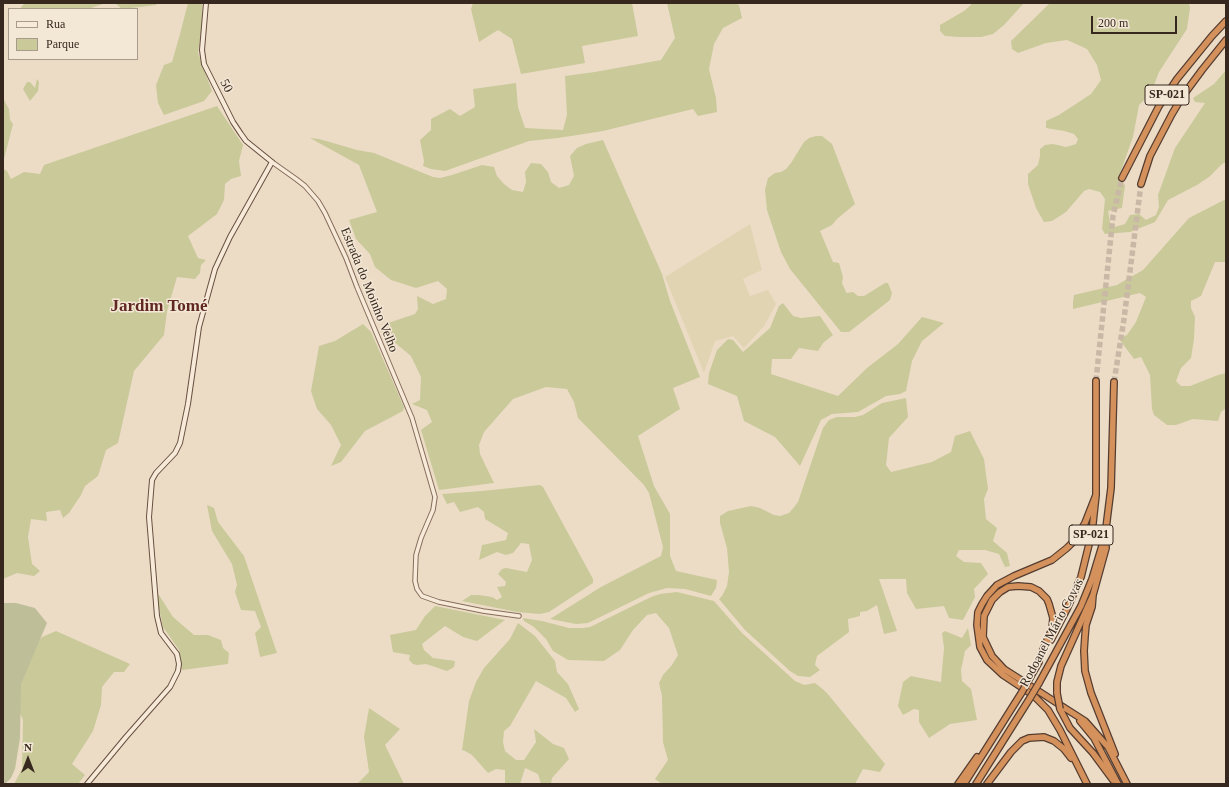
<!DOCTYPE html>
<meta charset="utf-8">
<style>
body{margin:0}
#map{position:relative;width:1229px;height:787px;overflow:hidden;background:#ecdcc6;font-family:"Times New Roman",serif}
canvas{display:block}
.frame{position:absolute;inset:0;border:4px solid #37281f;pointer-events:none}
.legend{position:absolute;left:8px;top:8px;width:130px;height:52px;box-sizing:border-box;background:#f3e7d5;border:1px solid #a89b8c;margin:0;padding:5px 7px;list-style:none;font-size:12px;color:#37281f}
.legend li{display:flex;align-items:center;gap:8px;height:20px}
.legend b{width:20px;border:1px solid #a89b8c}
.north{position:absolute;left:8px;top:739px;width:40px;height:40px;-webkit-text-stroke:3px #f3e7d5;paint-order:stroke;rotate:0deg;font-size:11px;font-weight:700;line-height:16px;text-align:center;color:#37281f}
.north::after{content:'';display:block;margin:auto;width:14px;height:18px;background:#37281f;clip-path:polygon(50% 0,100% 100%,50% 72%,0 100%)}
.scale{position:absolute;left:1091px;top:16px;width:86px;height:18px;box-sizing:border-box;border:2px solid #37281f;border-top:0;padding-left:5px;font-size:12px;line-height:14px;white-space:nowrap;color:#37281f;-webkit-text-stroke:3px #f3e7d5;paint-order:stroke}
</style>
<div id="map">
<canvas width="1229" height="787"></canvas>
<div class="frame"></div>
<ul class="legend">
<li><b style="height:5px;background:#f7ead8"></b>Rua</li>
<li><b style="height:11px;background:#c9c99a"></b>Parque</li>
</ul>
<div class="north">N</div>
<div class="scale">200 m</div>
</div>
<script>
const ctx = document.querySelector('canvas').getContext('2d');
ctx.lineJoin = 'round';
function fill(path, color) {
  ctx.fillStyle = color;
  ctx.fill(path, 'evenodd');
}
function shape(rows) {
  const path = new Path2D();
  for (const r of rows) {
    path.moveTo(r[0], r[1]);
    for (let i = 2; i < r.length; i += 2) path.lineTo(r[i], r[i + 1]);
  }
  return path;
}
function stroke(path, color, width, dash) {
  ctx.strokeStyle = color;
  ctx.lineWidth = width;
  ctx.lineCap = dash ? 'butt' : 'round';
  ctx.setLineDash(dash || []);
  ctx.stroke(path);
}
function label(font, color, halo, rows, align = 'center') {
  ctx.font = font + ' "Times New Roman",serif';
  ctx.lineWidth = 3;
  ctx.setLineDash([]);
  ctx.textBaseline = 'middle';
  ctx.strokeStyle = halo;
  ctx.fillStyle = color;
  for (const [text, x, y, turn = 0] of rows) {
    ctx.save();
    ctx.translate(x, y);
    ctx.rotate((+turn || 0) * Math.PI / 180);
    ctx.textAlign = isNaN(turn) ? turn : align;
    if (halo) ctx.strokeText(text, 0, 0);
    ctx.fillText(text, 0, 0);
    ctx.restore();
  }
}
fill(shape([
 [750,224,762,270,743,279,750,296,768,290,776,304,764,326,744,348,733,336,715,341,704,373,665,277]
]), '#e1d4b3');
fill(shape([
 [25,3,106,3,88,9,22,9,21,7],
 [115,3,157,3,156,5,122,9],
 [188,3,202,3,203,21,198,53,212,91,204,101,164,115,158,103,156,85,164,65,172,62,180,34],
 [473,3,632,3,638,36,582,46,585,63,521,74,512,39,498,30,479,42,471,9],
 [667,3,734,3,739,5,742,18,723,28,714,44,709,69,716,98,717,112,698,116,693,109,603,131,558,138,529,141,445,171,431,169,423,166,424,161,420,140,431,130,431,119,450,109,460,116,475,107,473,89,516,83,518,107,525,128,563,130,567,115,565,76,595,72,661,60,675,38],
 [971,3,1024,3,1004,25,993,34,981,37,959,37,945,36,940,31,940,25,964,11,971,5],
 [1050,3,1189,3,1190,8,1187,29,1159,72,1151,93,1139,105,1133,137,1118,179,1125,185,1122,208,1108,211,1111,228,1125,224,1130,215,1139,214,1146,220,1156,215,1159,207,1158,195,1175,148,1205,103,1195,102,1193,98,1214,84,1226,70,1226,162,1222,164,1209,177,1197,185,1168,200,1155,222,1130,232,1105,234,1102,229,1105,199,1100,192,1089,189,1084,191,1066,212,1052,221,1044,222,1036,208,1028,184,1028,174,1038,165,1040,156,1040,149,1045,145,1053,144,1066,147,1076,144,1078,139,1074,134,1064,131,1046,128,1046,121,1059,115,1091,94,1101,80,1097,65,1087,49,1067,40,1046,43,1018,53,1012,49,1011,41],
 [37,79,39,82,38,91,30,101,23,89,27,82,30,82,35,88],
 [3,98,9,109,10,120,13,124,4,159,3,160],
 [217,106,243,145,239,161,241,176,231,179,225,184,224,200,217,214,188,236,198,258,206,260,201,265,200,273,195,279,177,277,167,311,164,335,134,371,118,443,106,450,98,476,85,486,81,495,69,513,63,518,60,510,46,512,47,521,31,519,28,537,32,564,40,571,34,576,17,573,3,579,3,169,7,171,11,179,24,172,40,174,44,165],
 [816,136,822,136,832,144,855,204,837,219,832,225,820,231,833,262,839,263,843,277,842,283,846,292,847,293,853,292,858,296,864,296,885,283,888,283,892,293,890,300,849,332,841,332,790,269,781,252,767,210,765,190,768,178,775,173,781,172,786,169,791,163,804,142,809,138],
 [310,138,319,139,357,150,374,153,433,177,440,178,452,175,482,165,494,167,497,176,504,184,512,190,523,192,526,182,525,172,531,163,541,164,548,172,551,182,559,188,569,185,574,176,570,156,577,148,586,144,603,140,662,274,670,301,700,377,673,388,680,409,638,436,654,486,670,514,670,556,676,571,717,580,716,588,711,596,685,589,667,588,649,593,588,623,576,624,550,619,601,587,661,556,663,547,649,493,644,485,578,418,574,402,567,389,546,387,513,399,484,432,479,445,480,454,494,483,439,490,421,430,432,422,427,410,412,404,420,400,421,377,411,356,381,331,385,324,415,314,418,309,417,296,433,304,446,299,447,289,438,281,416,288,391,280,375,267,370,254,356,239,349,220,377,212,359,165],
 [1226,199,1226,262,1215,262,1201,296,1191,301,1191,308,1195,317,1194,339,1191,358,1181,368,1176,381,1181,386,1190,386,1218,375,1226,373,1226,408,1221,412,1218,421,1193,419,1176,425,1167,425,1154,415,1152,409,1150,375,1141,357,1134,359,1119,339,1127,335,1136,322,1146,297,1140,293,1073,309,1073,302,1074,295,1117,285,1143,270,1189,218],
 [783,303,793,316,801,318,820,316,833,335,823,343,818,351,799,348,791,359,772,359,771,374,838,396,867,368,898,344,922,317,944,323,922,341,912,361,906,391,900,394,886,396,858,412,832,414,821,420,800,466,775,437,744,421,737,396,708,384,709,373,717,350,728,339,733,340,743,352,770,328,779,306],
 [363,324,371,332,404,407,403,411,365,431,341,462,331,466,341,445,331,425,317,409,311,391,319,346,335,341],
 [906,398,908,417,889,438,886,465,891,472,932,462,951,452,955,436,970,431,984,459,988,489,984,499,986,519,997,528,993,541,1007,553,1010,566,1005,567,999,554,985,550,959,550,956,556,964,562,981,563,988,574,974,589,975,597,963,620,949,618,944,606,916,609,907,593,906,579,879,579,897,631,884,634,877,605,867,611,860,612,860,616,848,619,849,632,817,656,815,665,820,670,810,677,798,676,790,671,745,630,719,599,722,596,727,586,729,572,727,548,720,523,720,516,728,511,751,506,760,508,774,515,780,516,789,513,795,506,798,502,823,428,829,420,837,417,855,417,863,415,882,403],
 [540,485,543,487,593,579,593,583,549,612,540,614,517,612,462,601,471,595,479,595,492,597,497,600,502,597,497,587,505,586,506,582,498,574,502,569,506,568,527,572,532,560,529,544,521,543,513,553,506,555,497,552,479,560,482,545,506,540,508,533,485,519,484,512,478,507,460,512,454,502,447,504,442,494,482,491],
 [207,505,214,508,218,522,244,556,277,653,260,657,255,633,261,627,255,611,241,610,235,592,237,585,232,564,212,531],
 [677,592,714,601,742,633,795,681,804,685,815,683,819,686,827,693,885,764,880,772,863,769,855,784,662,784,655,779,668,760,663,742,662,696,659,683,663,675,672,665,678,655,669,628,656,613,647,615,633,630,620,650,604,661,568,660,553,651,546,639,534,627,524,621,523,618,542,621,569,628,583,628,590,627,651,597,660,594],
 [156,595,159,595,173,617,194,635,208,635,221,640,223,648,229,653,228,664,182,670,179,650,163,627],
 [435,606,505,620,477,641,463,637,445,626,422,644,424,650,433,658,455,661,454,667,447,671,426,664,417,665,413,664,409,660,410,655,393,652,390,635,416,630,425,616],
 [518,623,535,636,555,661,557,672,568,684,579,709,575,712,566,698,536,681,510,726,504,731,503,742,505,751,516,760,524,760,536,742,534,729,553,744,564,748,569,759,552,778,551,784,541,784,538,774,525,768,520,784,505,784,505,770,496,769,488,773,472,755,465,751,462,750,469,701,476,682,484,668,510,639],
 [968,628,971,645,965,651,961,670,962,681,971,689,977,720,950,724,929,738,919,722,919,710,914,709,903,715,898,706,903,682,911,676,941,682,944,648,942,633,945,631,962,638],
 [56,631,130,664,124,672,114,672,102,687,101,705,93,731,72,764,85,775,78,784,14,784,22,769,23,720,12,696,25,657,42,637],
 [369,708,400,729,385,745,404,784,357,784,369,772,364,737]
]), '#c9c99a');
fill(shape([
 [3,603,16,603,35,608,47,623,21,684,20,738,15,769,11,778,5,784,3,784]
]), '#bebe99');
stroke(shape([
 [1096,381,1113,216,1122,178],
 [1114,382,1124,319,1141,184]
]), '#c8b8a5', 5.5, [5.5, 3]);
const tertiary = shape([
 [272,162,296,179,305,186,318,201,325,213,346,258,357,287,412,418,435,497,433,510,421,538,416,555,415,581,417,589,422,596,439,602,483,611,519,616]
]);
const secondary = shape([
 [87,784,126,737,170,687,178,671,179,664,177,654,161,633,157,616,149,517,152,480,156,473,175,453,180,443,188,404,199,327,215,269,230,237,272,162,246,141,241,134,233,122,204,64,202,50,206,3]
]);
const motorway = shape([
 [1122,178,1159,106,1177,79,1212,36,1226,21],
 [1141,184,1150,156,1172,114,1182,97,1202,70,1226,40],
 [1093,595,1092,607,1086,625,1085,636,1084,651,1085,671,1091,693,1115,754],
 [1051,640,1067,609,1081,577,1092,532,1096,495,1096,381],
 [1037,664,1052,629,1053,618,1049,604,1047,599,1039,591,1031,587,1018,586,1008,587,1000,592,992,600,984,616,983,637,992,656,1004,669,1085,721,1108,747,1127,784],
 [1031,676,1039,662],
 [1039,683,1081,606,1092,579,1105,536,1111,488,1114,382],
 [1057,693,1057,682,1061,666,1093,595,1106,548,1105,538],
 [1060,709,1070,728,1093,753,1113,780],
 [1080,721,1094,738,1118,784],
 [958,784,977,757],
 [964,784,1022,692],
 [976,784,1030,698],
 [987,784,1011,752,1022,741,1029,738,1044,737,1054,741,1064,749,1071,758],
 [1087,784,1060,730,1048,710,1033,695,1003,675,987,660,980,647,977,625,978,612,982,604,987,596,997,585,1014,576,1052,560,1067,548,1075,540,1085,523,1096,495]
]);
stroke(tertiary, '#866d5c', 5.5);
stroke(secondary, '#674f40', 6);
stroke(motorway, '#543d30', 8);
stroke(tertiary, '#f7ead8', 3.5);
stroke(secondary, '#f7ead8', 4);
stroke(motorway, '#d5915c', 5.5);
const motorwayBridge = shape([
 [1022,692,1031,676],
 [1057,693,1060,709],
 [1030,698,1039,683]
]);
stroke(motorwayBridge, '#543d30', 8, []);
stroke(motorwayBridge, '#d5915c', 5.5);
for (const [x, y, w] of [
 [1167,95,44],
 [1091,535,44]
]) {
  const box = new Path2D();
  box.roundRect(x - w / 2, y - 10, w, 20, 3);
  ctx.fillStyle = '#f3e7d5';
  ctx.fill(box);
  stroke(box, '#37281f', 1);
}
label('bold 12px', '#37281f', null, [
 ["SP-021",1167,95],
 ["SP-021",1091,535]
]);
label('13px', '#37281f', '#f3e7d5', [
 ["50",226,86,63],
 ["Estrada do Moinho Velho",369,290,68],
 ["Rodoanel Mário Covas",1052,633,-62]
]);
label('bold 17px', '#612721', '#f3e7d5', [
 ["Jardim Tomé",159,307]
]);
</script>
